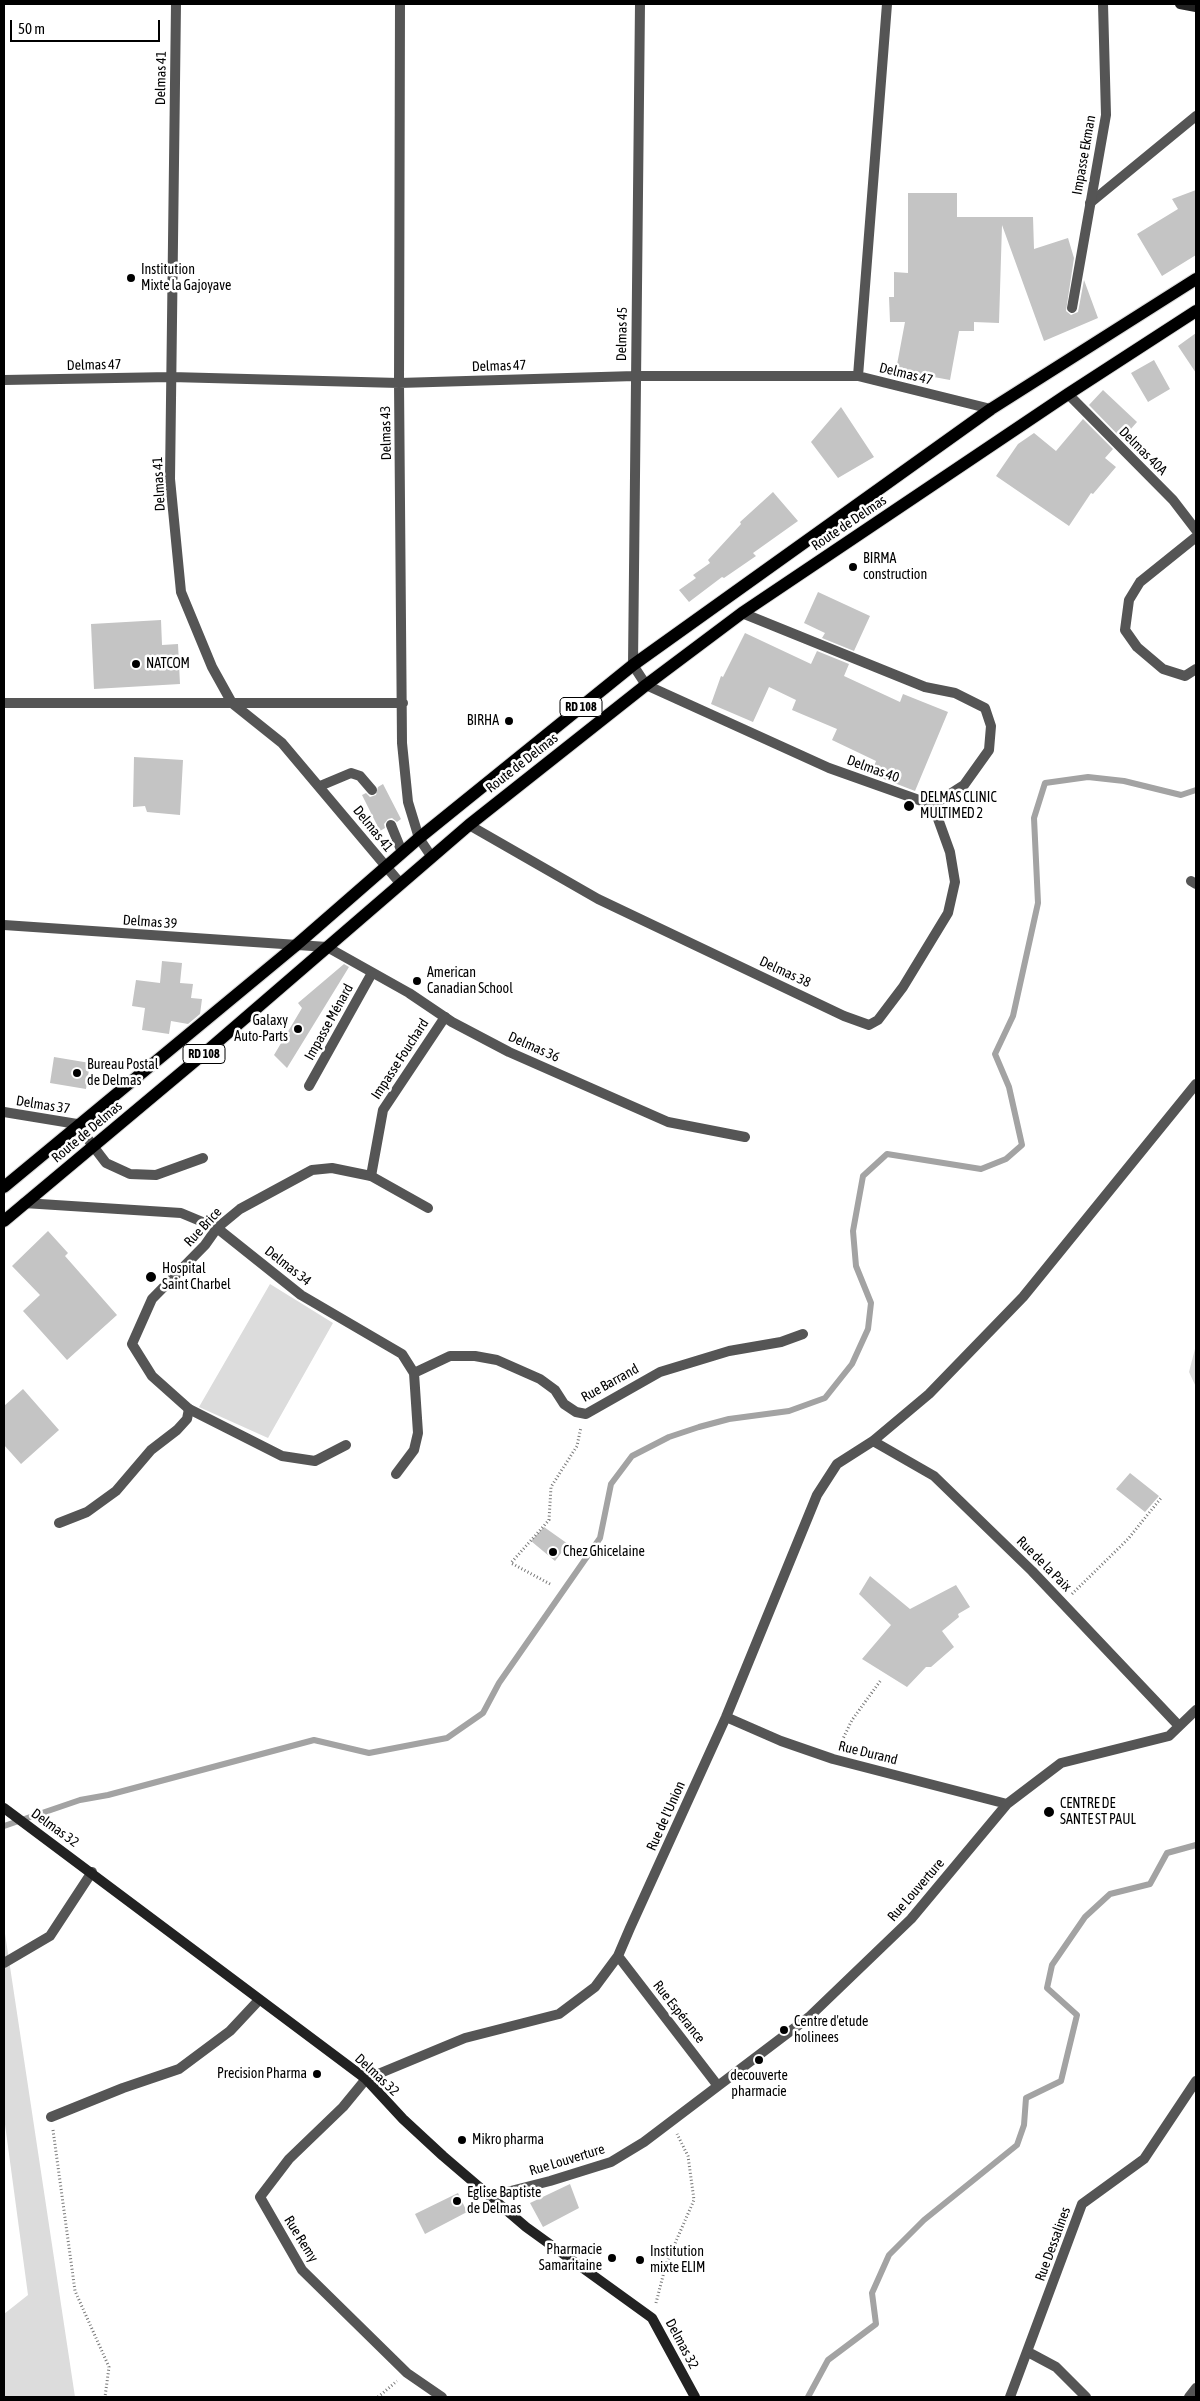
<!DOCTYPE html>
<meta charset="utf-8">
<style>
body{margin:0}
#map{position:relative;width:1200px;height:2401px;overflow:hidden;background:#fff;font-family:"Asap Condensed",sans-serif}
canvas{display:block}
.frame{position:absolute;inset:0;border:5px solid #000;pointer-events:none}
.scale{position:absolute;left:10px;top:20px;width:150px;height:22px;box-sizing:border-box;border:2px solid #000;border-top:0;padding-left:6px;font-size:15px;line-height:18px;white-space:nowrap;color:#000;-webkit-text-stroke:4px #fff;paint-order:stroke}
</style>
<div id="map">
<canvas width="1200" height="2401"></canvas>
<div class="frame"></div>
<div class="scale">50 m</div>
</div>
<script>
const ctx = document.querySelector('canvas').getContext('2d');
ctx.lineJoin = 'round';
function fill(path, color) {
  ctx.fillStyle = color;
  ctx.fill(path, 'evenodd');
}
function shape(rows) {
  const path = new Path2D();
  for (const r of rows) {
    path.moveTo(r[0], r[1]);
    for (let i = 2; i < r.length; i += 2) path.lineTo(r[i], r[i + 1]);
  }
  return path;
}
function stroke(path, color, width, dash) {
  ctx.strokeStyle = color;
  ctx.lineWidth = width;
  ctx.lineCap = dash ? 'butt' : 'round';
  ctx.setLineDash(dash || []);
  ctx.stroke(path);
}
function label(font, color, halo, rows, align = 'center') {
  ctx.font = font + ' "Asap Condensed",sans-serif';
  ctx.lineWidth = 5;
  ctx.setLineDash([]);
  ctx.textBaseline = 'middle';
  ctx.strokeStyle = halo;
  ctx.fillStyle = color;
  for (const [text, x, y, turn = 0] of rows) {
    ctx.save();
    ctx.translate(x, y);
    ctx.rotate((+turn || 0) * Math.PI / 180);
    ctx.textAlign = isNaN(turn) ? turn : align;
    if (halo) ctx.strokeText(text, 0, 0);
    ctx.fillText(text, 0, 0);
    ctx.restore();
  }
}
fill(shape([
 [270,1284,333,1323,268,1438,199,1407],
 [1196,1345,1196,1387,1189,1372],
 [4,1927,75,2397,4,2397,4,2314,28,2295,4,2117]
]), '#dcdcdc');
stroke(shape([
 [4,1826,80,1800,108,1795,314,1740,369,1753,447,1738,483,1713,499,1683,600,1538,611,1484,632,1456,669,1437,699,1427,729,1419,789,1411,825,1398,852,1364,868,1329,871,1303,856,1266,853,1231,863,1176,887,1154,981,1169,1006,1159,1022,1145,1009,1087,995,1054,1013,1016,1038,903,1034,818,1045,783,1088,777,1124,781,1181,795,1196,790],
 [808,2397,828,2360,876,2324,872,2293,889,2255,924,2220,1017,2145,1024,2125,1026,2098,1061,2081,1077,2015,1047,1988,1052,1965,1085,1917,1110,1894,1150,1884,1167,1853,1196,1845]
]), '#a3a3a3', 6);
fill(shape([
 [1196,190,1196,255,1162,276,1137,234,1178,209,1172,199],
 [908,193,957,193,957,217,1033,217,1034,249,1068,238,1074,258,1066,311,1071,315,1078,312,1084,280,1098,318,1044,341,1002,225,999,323,974,322,974,331,959,331,950,380,896,370,905,322,890,322,889,297,894,297,894,272,908,273],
 [1196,333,1196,373,1178,346],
 [1154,360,1170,389,1148,402,1131,373],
 [1103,390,1137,422,1122,439,1089,405],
 [841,407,874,457,838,478,811,442],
 [1083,419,1113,449,1105,458,1116,467,1093,494,1091,493,1069,526,996,476,1018,444,1034,433,1056,451],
 [773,492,798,521,753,553,756,556,724,578,722,577,689,602,679,590,696,578,693,575,710,563,708,560,741,524,740,522],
 [818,592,870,616,854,651,822,638,825,633,804,623],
 [161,620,162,645,178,644,180,684,94,689,91,624],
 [745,633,811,664,817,651,849,664,844,676,900,702,903,694,948,712,915,791,871,774,876,761,832,740,837,729,792,710,796,700,769,687,753,722,711,704,721,676,723,677],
 [134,757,183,760,180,815,147,812,145,806,133,807],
 [383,784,401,819,397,822,392,818,388,819,384,824,385,828,380,831,362,795,366,793,370,797,376,795,378,787],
 [162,961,182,963,180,983,193,984,191,998,202,999,200,1014,188,1024,171,1021,169,1034,142,1030,145,1008,132,1006,136,980,160,983],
 [344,964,349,967,287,1068,274,1055,302,1008,298,1003],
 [54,1057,90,1063,86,1089,50,1083],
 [48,1231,68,1253,65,1256,117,1315,67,1360,23,1311,40,1295,12,1266],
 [23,1389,59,1430,21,1464,4,1445,4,1406],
 [1130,1473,1159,1496,1145,1512,1116,1489],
 [544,1527,568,1544,555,1561,531,1541],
 [870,1576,910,1609,956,1585,970,1607,958,1614,959,1617,942,1631,954,1647,931,1667,926,1667,907,1687,862,1659,891,1625,859,1594],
 [570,2184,579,2208,543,2227,530,2203],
 [458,2193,467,2212,425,2234,415,2214]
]), '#c4c4c4');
const primary = shape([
 [4,1187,294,947,419,838,633,665,991,409,1196,279],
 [4,1221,207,1051,469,825,646,685,742,613,1068,394,1196,311]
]);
stroke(primary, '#dbdbdb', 14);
stroke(shape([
 [550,1584,511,1563,549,1520,551,1487,577,1446,581,1427],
 [1072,1594,1128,1539,1161,1498],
 [839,1747,852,1720,881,1680],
 [53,2130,75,2291,109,2367,105,2397],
 [656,2303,666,2264,694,2200,688,2156,677,2134],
 [378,2397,397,2381]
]), '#777', 3, [1, 2.5]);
stroke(shape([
 [1090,203,1196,116],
 [320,786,351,773,360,776,372,790],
 [391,825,402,852],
 [309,1086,372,973],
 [93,1146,106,1163,130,1174,156,1175,203,1158],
 [371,1176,383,1110,445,1017],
 [59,1523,87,1512,116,1491,151,1450,177,1430,187,1419,189,1409],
 [4,1963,50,1936,92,1872],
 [51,2117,123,2088,179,2069,230,2031,259,2000]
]), '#555', 10);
stroke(shape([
 [176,4,170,479,181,592,212,667,232,703,282,743,400,883],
 [400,4,399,383,402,743,408,802,419,838,431,856],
 [640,4,633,665,646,685,829,768,933,805,964,785,989,750,991,726,985,708,955,693,925,687,742,613],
 [1072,308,1106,115,1103,4],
 [858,376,887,4],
 [4,380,171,377,399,383,635,376,858,376,991,409],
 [1068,394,1173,500,1196,530],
 [1196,537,1140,582,1129,600,1125,630,1137,647,1163,669,1185,676,1196,669],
 [4,703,403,703],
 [469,825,598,899,844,1016,869,1025,878,1020,903,987,948,913,955,882,950,852,933,805],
 [1191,881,1196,884],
 [4,925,327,947,409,993,452,1022,509,1052,668,1122,745,1137],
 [4,1112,77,1124,93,1146],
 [24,1203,181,1213,217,1228,301,1295,402,1354,414,1373,418,1433,414,1450,396,1474],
 [414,1373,450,1356,475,1356,497,1360,540,1379,555,1390,564,1404,576,1412,586,1414,660,1372,729,1351,781,1342,803,1334],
 [873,1441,934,1476,1032,1571,1179,1726],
 [346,1445,315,1461,282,1456,189,1409,152,1376,132,1344,152,1299,205,1245,217,1228,240,1209,312,1170,332,1168,371,1176,428,1208],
 [726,1717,781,1741,833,1759,1007,1804],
 [618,1956,718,2086],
 [491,2196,550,2181,611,2162,644,2142,809,2017,911,1919,1007,1804,1061,1763,1169,1736,1196,1710],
 [1028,2352,1056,2367,1086,2397],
 [442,2397,407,2373,302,2270,260,2197,289,2159,343,2107,366,2079,465,2038,559,2014,595,1987,618,1956,630,1928,726,1717,817,1495,837,1464,873,1441,929,1394,1023,1297,1196,1084],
 [1010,2397,1082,2204,1144,2159,1196,2081],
 [1189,2397,1196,2388]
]), '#555', 10);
stroke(shape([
 [1180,4,1196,7],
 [4,1808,366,2079,403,2119,443,2156,526,2227,652,2318,695,2397]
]), '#222', 10);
stroke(primary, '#000', 12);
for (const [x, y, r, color] of [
 [131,278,5,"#000"],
 [853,567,5,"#000"],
 [136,664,5,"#000"],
 [509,721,5,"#000"],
 [909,806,6,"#000"],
 [417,981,5,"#000"],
 [298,1029,5,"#000"],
 [77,1073,5,"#000"],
 [151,1277,6,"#000"],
 [553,1552,5,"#000"],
 [1049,1812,6,"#000"],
 [784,2030,5,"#000"],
 [759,2060,5,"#000"],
 [317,2074,5,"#000"],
 [462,2140,5,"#000"],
 [457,2201,5,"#000"],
 [612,2258,5,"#000"],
 [640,2260,5,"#000"]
]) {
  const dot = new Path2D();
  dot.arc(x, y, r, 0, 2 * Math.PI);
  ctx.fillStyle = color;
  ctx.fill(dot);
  stroke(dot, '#fff', 2);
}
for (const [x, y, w] of [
 [581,707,42],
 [204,1054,42]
]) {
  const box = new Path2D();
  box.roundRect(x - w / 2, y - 9.5, w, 19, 4);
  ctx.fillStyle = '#fff';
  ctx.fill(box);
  stroke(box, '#000', 1);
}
label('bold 12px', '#000', null, [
 ["RD 108",581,707],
 ["RD 108",204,1054]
]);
label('14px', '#000', '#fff', [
 ["Delmas 41",161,78,-89],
 ["Impasse Ekman",1084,155,-80],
 ["Delmas 45",622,334,-89],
 ["Delmas 47",94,365,-1],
 ["Delmas 47",499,366,-2],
 ["Delmas 47",906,374,14],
 ["Delmas 43",386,433,-91],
 ["Delmas 40A",1143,451,45],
 ["Delmas 41",159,484,-93],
 ["Route de Delmas",849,523,-34],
 ["Route de Delmas",522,763,-38],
 ["Delmas 40",873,769,20],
 ["Delmas 41",373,829,51],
 ["Delmas 39",150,922,4],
 ["Delmas 38",785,972,25],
 ["Impasse Ménard",329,1022,-61],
 ["Delmas 36",534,1047,24],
 ["Impasse Fouchard",400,1059,-57],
 ["Delmas 37",43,1105,9],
 ["Route de Delmas",87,1132,-40],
 ["Rue Brice",203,1227,-47],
 ["Delmas 34",288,1266,38],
 ["Rue Barrand",610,1383,-29],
 ["Rue de la Paix",1044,1564,45],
 ["Rue Durand",868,1753,14],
 ["Rue de l'Union",666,1816,-66],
 ["Delmas 32",55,1828,36],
 ["Rue Louverture",916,1890,-49],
 ["Rue Espérance",679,2012,52],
 ["Delmas 32",377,2075,43],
 ["Rue Louverture",567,2160,-17],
 ["Rue Remy",301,2239,58],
 ["Rue Dessalines",1053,2244,-70],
 ["Delmas 32",682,2344,62]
]);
label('14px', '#000', '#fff', [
 ["Institution",141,270],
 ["Mixte la Gajoyave",141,286],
 ["BIRMA",863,559],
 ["construction",863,575],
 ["NATCOM",146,664],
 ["BIRHA",499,721,"right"],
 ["DELMAS CLINIC",920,798],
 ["MULTIMED 2",920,814],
 ["American",427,973],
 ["Canadian School",427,989],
 ["Galaxy",288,1021,"right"],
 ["Auto-Parts",288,1037,"right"],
 ["Bureau Postal",87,1065],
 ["de Delmas",87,1081],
 ["Hospital",162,1269],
 ["Saint Charbel",162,1285],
 ["Chez Ghicelaine",563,1552],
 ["CENTRE DE",1060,1804],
 ["SANTE ST PAUL",1060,1820],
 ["Centre d'etude",794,2022],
 ["holinees",794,2038],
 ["Precision Pharma",307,2074,"right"],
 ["decouverte",759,2076,"center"],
 ["pharmacie",759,2092,"center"],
 ["Mikro pharma",472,2140],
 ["Eglise Baptiste",467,2193],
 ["de Delmas",467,2209],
 ["Pharmacie",602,2250,"right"],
 ["Samaritaine",602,2266,"right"],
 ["Institution",650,2252],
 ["mixte ELIM",650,2268]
], 'left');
</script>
